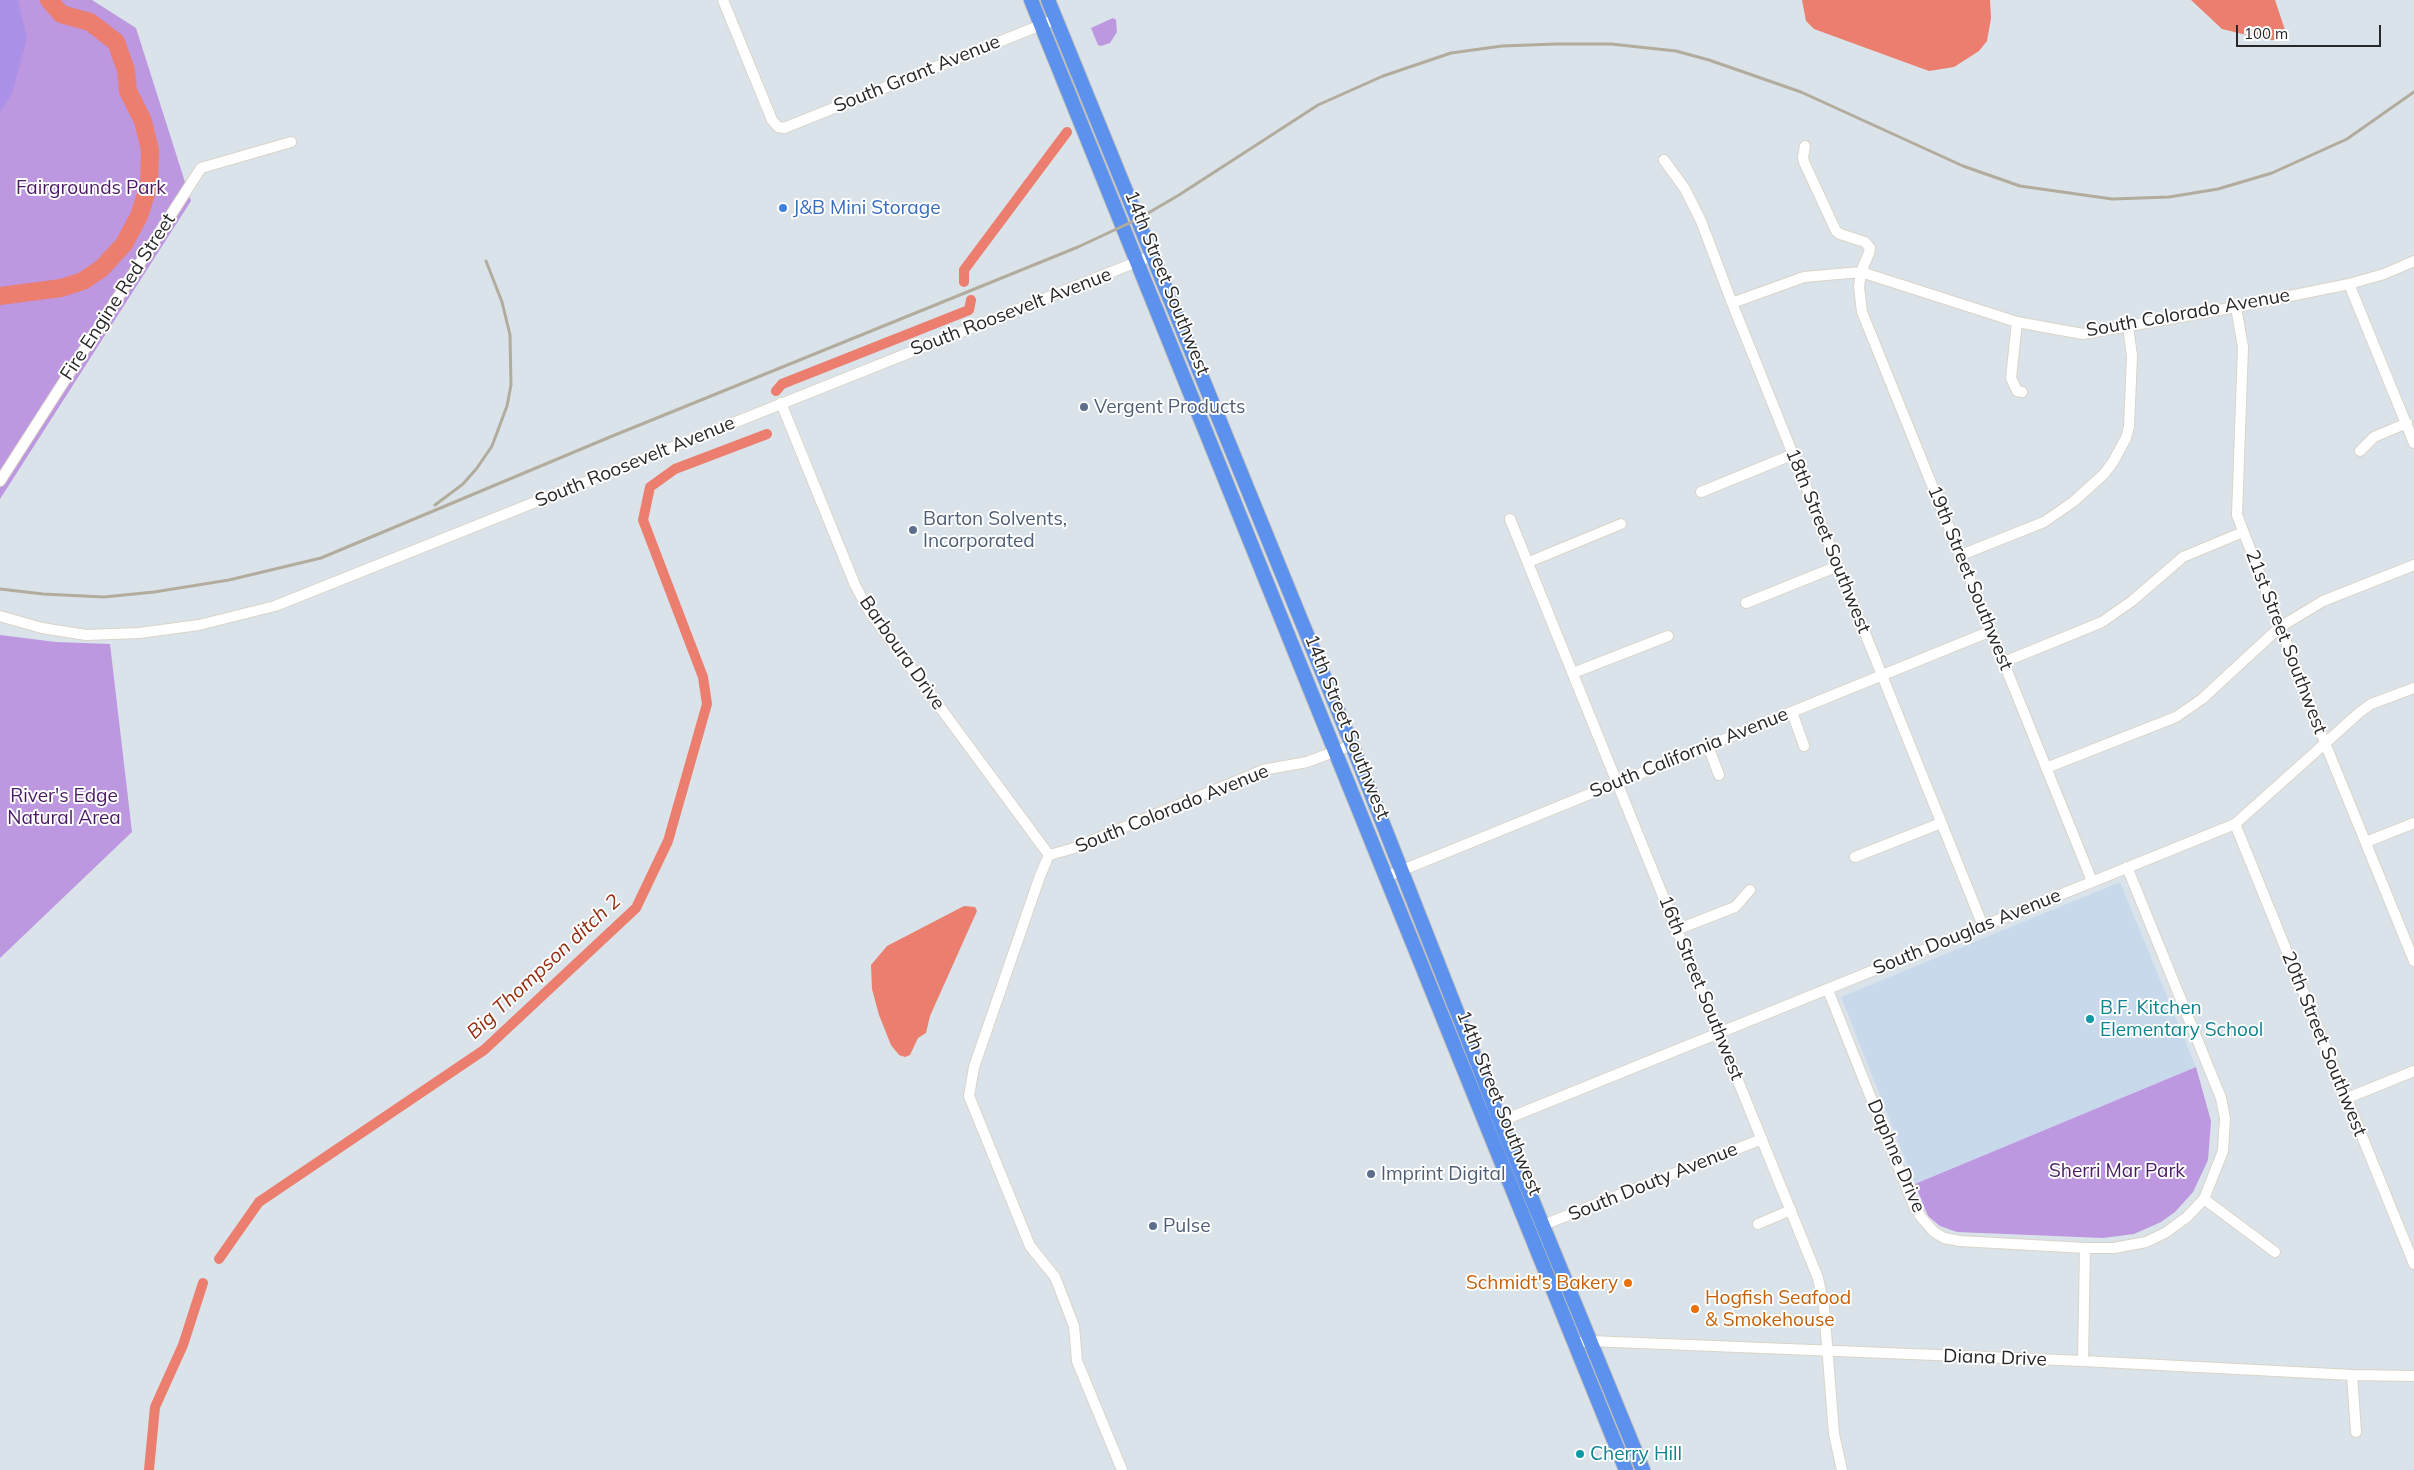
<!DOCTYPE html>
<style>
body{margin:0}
#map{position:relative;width:2414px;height:1470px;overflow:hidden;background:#dae3ea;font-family:Mulish,sans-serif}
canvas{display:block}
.scale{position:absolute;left:2236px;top:25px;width:145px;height:22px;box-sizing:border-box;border:2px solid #282828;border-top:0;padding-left:6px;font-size:15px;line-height:18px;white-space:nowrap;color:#282828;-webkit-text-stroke:4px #fff;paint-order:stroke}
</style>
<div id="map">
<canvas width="2414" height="1470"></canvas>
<div class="scale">100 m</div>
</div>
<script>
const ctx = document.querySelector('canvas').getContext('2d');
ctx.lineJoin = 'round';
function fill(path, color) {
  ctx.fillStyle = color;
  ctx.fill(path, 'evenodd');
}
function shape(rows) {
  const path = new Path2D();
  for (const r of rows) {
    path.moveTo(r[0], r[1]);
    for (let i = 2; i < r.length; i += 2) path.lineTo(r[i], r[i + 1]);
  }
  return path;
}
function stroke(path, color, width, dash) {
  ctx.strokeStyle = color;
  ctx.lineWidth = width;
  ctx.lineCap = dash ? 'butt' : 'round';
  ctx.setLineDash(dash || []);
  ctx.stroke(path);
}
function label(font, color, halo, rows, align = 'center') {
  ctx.font = font + ' Mulish,sans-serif';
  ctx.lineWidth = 4;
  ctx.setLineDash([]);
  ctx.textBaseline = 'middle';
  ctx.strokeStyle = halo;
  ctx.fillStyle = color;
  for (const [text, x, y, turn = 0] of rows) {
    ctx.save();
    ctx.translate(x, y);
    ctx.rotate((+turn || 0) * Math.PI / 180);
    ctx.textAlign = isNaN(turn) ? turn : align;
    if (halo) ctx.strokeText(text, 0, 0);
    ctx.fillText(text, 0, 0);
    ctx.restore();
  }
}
fill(shape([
 [2120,882,2196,1067,1915,1184,1841,997]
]), '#c9d9ec');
fill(shape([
 [0,0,92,0,136,28,191,201,0,499],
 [1113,18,1116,20,1117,32,1110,43,1101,46,1098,45,1091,28],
 [0,635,56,642,110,644,132,832,0,958],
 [2196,1067,2211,1121,2208,1160,2193,1192,2175,1212,2161,1222,2134,1234,2103,1238,1957,1232,1940,1226,1928,1216,1915,1184]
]), '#bd97e0');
fill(shape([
 [0,0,18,0,27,38,12,94,0,112]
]), '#ab92e8');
fill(shape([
 [1802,0,1990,0,1991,18,1987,41,1979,51,1954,67,1929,71,1814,29,1806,21],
 [2191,0,2275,0,2285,30,2278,40,2267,40,2222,29],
 [964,906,975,907,977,911,930,1016,926,1033,918,1038,910,1055,905,1057,899,1055,891,1045,879,1015,872,989,871,965,887,946]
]), '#eb7e6e');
stroke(shape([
 [964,282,964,270,1067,132],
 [776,391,782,384,969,310,971,300],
 [219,1259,259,1202,484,1050,636,908,668,841,707,704,703,677,643,520,650,487,675,469,767,434],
 [149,1470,155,1407,183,1345,203,1283]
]), '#eb7e6e', 10);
stroke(shape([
 [0,296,61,288,83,281,102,268,124,244,139,216,149,185,150,150,143,121,128,91,126,70,116,42,90,22,61,14,49,0]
]), '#eb7e6e', 18);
const minor = shape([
 [723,0,772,120,778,127,784,128,1056,19],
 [1805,146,1803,157,1804,162,1836,231,1840,234,1865,242,1870,248,1869,253,1861,272,1859,287,1862,312,2092,881],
 [1664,160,1685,189,1701,221,1732,303,1983,926],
 [2349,284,2414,443],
 [1732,303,1804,277,1861,272,2017,322,2083,334,2236,307,2349,284,2384,274,2414,261],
 [2236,307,2243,347,2237,515,2325,743,2414,961],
 [2017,322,2011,378,2017,391,2022,392],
 [781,403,855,585,869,611,1049,855],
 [2360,451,2374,437,2407,423],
 [0,481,201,168,291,142],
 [1701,492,1794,454],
 [1510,519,1818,1278,1824,1307,1834,1434,1842,1470],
 [1961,555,2044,522,2073,502,2104,474,2113,462,2126,438,2129,427,2132,356,2128,327],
 [1529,562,1621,524],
 [1746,603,1838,566],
 [0,616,42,628,86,635,139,633,199,625,275,606,1154,255],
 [2004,662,2102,622,2132,601,2183,557,2243,532],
 [1573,673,1668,636],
 [1792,712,1804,746],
 [1708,746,1719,775],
 [2046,768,2176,717,2202,699,2280,627,2323,601,2414,565],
 [2235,824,2414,1264],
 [2366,842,2414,823],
 [1049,855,1040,876,974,1067,969,1096,1030,1246,1055,1277,1074,1326,1077,1361,1122,1470],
 [1049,855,1071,849,1263,770,1307,762,1352,745],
 [1855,857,1941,823],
 [1388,876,1991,631],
 [1676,930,1735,907,1750,890],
 [1828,990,1914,1206,1921,1217,1934,1232,1944,1238,1960,1241,2085,1248,2114,1248,2146,1242,2165,1233,2187,1217,2204,1199,2223,1151,2225,1118,2221,1098,2127,867],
 [2345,1099,2414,1071],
 [1494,1124,2235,824,2360,712,2371,704,2414,688],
 [2204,1199,2275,1252],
 [1758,1224,1791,1210],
 [1543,1225,1762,1139],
 [1575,1343,1590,1341,2083,1361,2352,1375,2414,1376],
 [2083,1361,2085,1248],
 [2352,1375,2356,1432]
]);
const major = shape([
 [1031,0,1626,1470],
 [1048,0,1352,745,1500,1121,1643,1470]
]);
stroke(minor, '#dad4c8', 12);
stroke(major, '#bebebe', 16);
stroke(minor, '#fff', 10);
stroke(major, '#5c91ed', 14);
stroke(shape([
 [435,505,463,484,477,468,492,446,507,406,511,385,510,335,502,302,486,261],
 [0,589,43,594,104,597,154,592,229,580,321,558,610,437,1078,247,1138,219,1179,195,1318,105,1383,76,1451,53,1502,46,1556,44,1611,44,1676,51,1709,60,1801,92,1963,166,2020,186,2112,199,2169,197,2218,189,2272,173,2347,139,2414,92]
]), '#b2ac9d', 3);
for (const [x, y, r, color] of [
 [783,208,5,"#3f7fe0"],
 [1084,407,5,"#5c6f8a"],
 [913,530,5,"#5c6f8a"],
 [2090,1019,5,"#0f9aa8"],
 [1371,1174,5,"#5c6f8a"],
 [1153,1226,5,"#5c6f8a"],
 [1628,1283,5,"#e8710a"],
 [1695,1309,5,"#e8710a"],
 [1580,1454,5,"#0f9aa8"]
]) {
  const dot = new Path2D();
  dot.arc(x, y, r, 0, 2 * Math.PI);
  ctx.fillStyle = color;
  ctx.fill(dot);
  stroke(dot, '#fff', 2);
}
label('19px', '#282828', '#fff', [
 ["South Grant Avenue",917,74,-22],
 ["14th Street Southwest",1167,283,68],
 ["Fire Engine Red Street",118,297,-57],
 ["South Roosevelt Avenue",1011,312,-21],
 ["South Colorado Avenue",2188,313,-10],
 ["South Roosevelt Avenue",635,462,-22],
 ["18th Street Southwest",1828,541,68],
 ["19th Street Southwest",1970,578,68],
 ["21st Street Southwest",2286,642,69],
 ["Barboura Drive",902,653,55],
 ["14th Street Southwest",1347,727,68],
 ["South California Avenue",1689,753,-22],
 ["South Colorado Avenue",1172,809,-22],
 ["South Douglas Avenue",1967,932,-22],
 ["16th Street Southwest",1701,988,68],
 ["20th Street Southwest",2324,1044,68],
 ["14th Street Southwest",1499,1103,68],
 ["Daphne Drive",1896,1156,67],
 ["South Douty Avenue",1653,1182,-22],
 ["Diana Drive",1995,1358,2]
]);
label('19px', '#4a1b62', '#fff', [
 ["Fairgrounds Park",91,188],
 ["River's Edge",64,796],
 ["Natural Area",64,818],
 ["Sherri Mar Park",2117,1171]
]);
label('19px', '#366cbe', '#fff', [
 ["J&B Mini Storage",793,208]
], 'left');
label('19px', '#4e5e75', '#fff', [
 ["Vergent Products",1094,407],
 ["Barton Solvents,",923,519],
 ["Incorporated",923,541],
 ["Imprint Digital",1381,1174],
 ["Pulse",1163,1226]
], 'left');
label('19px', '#0d838f', '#fff', [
 ["B.F. Kitchen",2100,1008],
 ["Elementary School",2100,1030],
 ["Cherry Hill",1590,1454]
], 'left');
label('19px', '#c56008', '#fff', [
 ["Schmidt's Bakery",1618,1283],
 ["Hogfish Seafood",1705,1298,"left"],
 ["& Smokehouse",1705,1320,"left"]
], 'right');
label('italic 20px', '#942c10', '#fff', [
 ["Big Thompson ditch 2",544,967,-43]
]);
</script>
